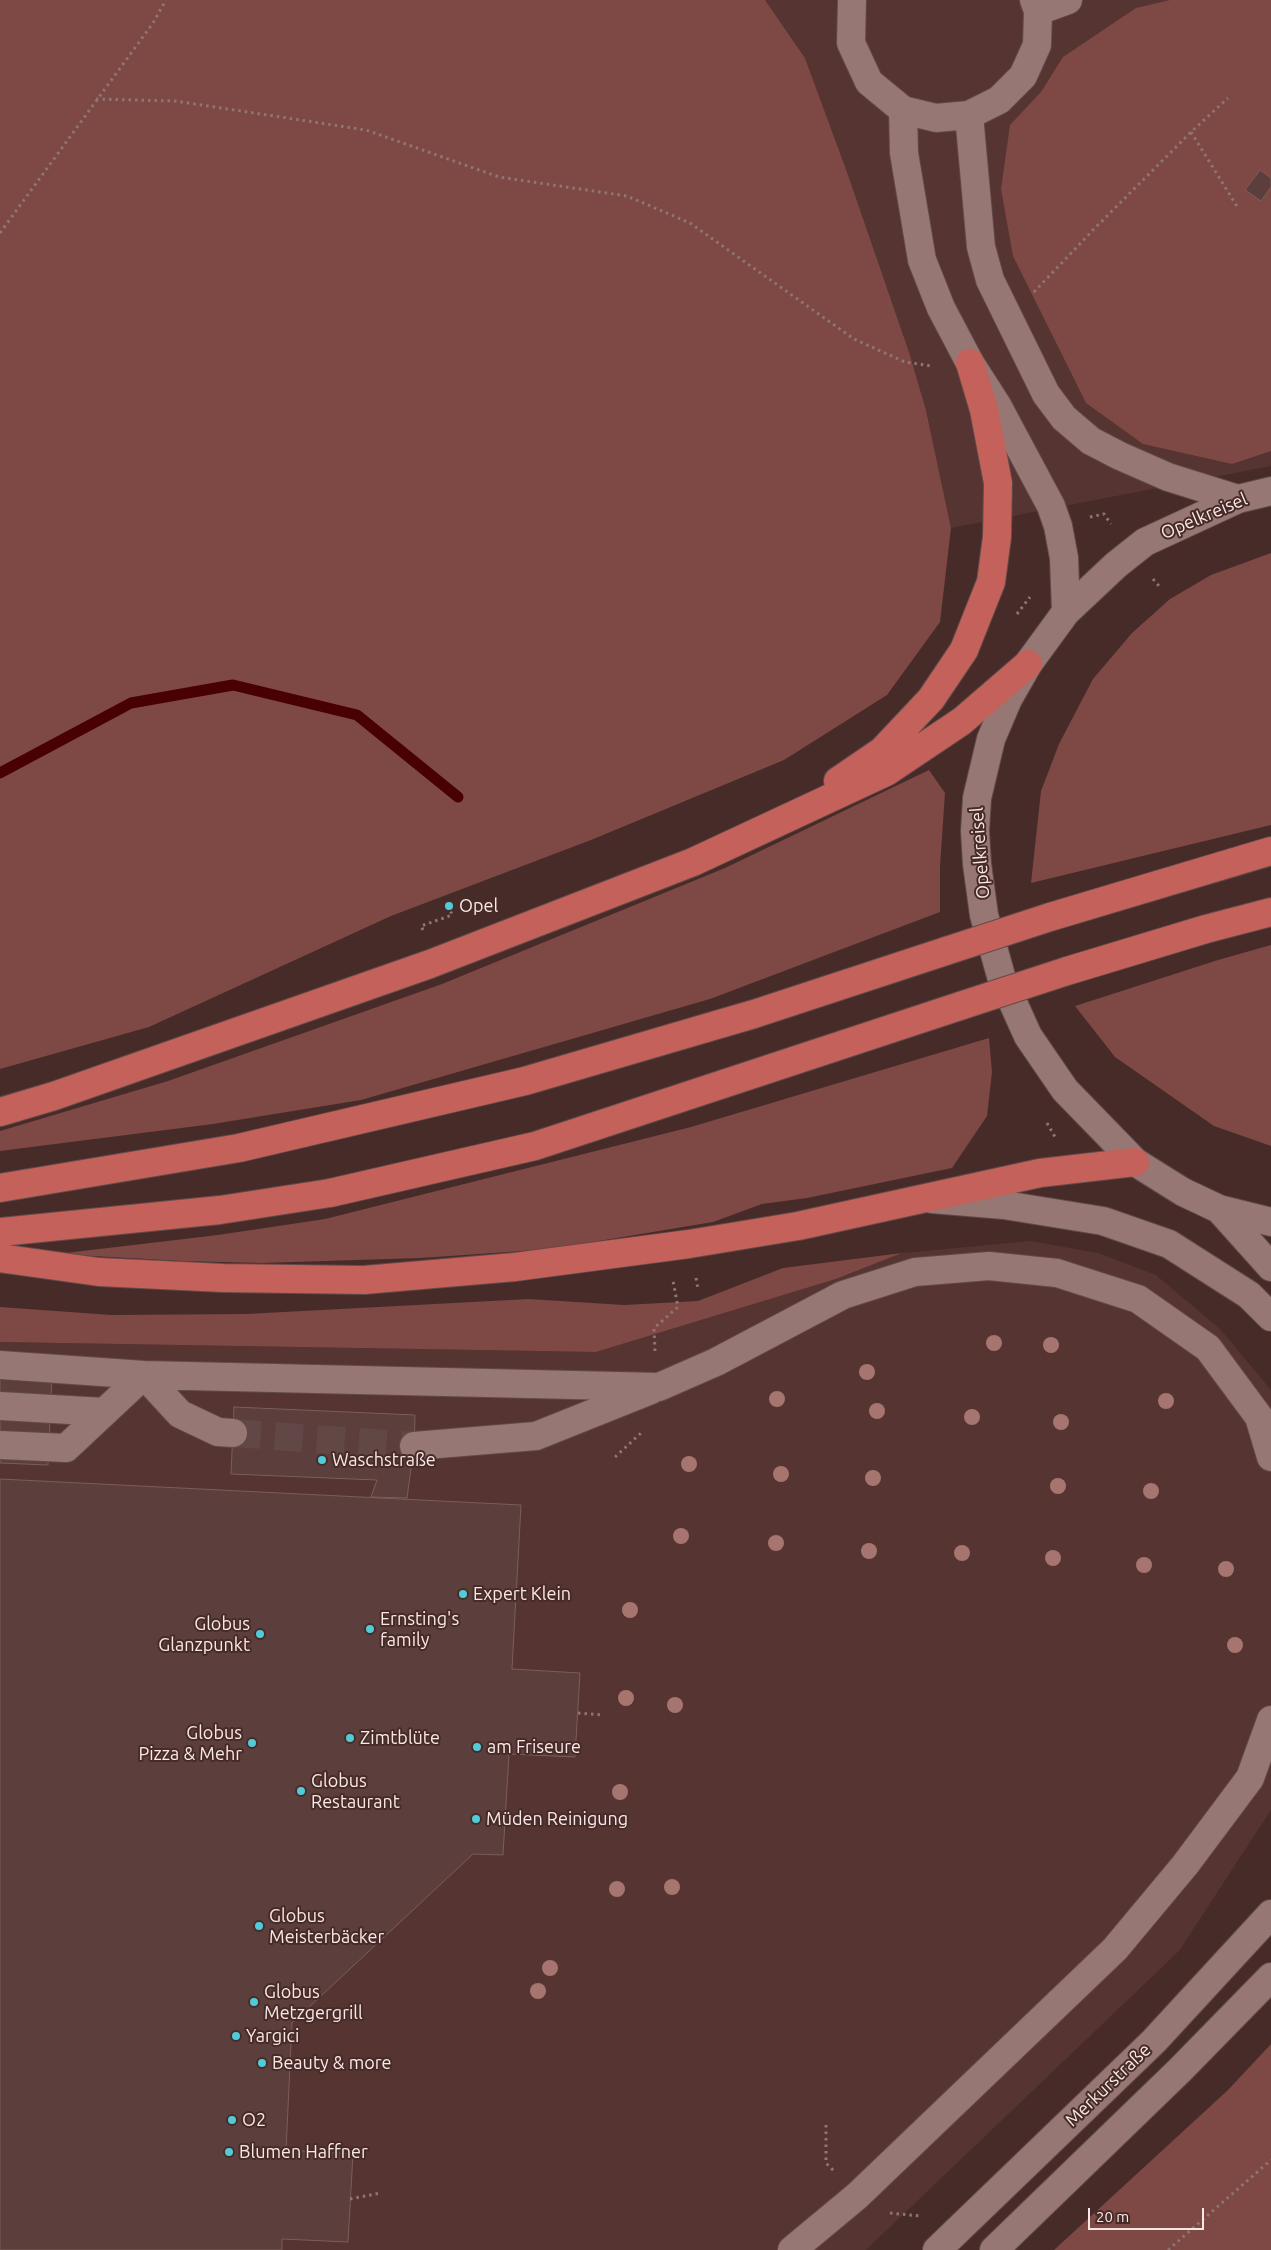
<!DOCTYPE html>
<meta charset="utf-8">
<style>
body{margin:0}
#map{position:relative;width:1271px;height:2250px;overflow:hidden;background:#462b29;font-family:Ubuntu,sans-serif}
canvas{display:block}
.scale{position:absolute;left:1088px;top:2208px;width:116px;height:22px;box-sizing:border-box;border:2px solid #fae8e6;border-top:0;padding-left:6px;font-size:15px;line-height:18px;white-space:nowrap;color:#fae8e6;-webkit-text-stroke:4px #462b29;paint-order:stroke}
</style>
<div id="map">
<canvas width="1271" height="2250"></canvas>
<div class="scale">20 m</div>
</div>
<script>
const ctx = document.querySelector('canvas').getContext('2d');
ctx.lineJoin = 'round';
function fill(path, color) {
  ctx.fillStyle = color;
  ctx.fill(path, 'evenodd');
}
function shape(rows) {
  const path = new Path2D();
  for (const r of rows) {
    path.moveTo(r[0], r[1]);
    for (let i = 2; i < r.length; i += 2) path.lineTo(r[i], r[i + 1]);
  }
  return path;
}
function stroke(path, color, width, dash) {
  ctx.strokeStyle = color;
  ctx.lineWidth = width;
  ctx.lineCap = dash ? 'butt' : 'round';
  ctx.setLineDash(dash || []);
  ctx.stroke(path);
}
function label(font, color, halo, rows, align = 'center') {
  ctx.font = font + ' Ubuntu,sans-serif';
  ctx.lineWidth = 4;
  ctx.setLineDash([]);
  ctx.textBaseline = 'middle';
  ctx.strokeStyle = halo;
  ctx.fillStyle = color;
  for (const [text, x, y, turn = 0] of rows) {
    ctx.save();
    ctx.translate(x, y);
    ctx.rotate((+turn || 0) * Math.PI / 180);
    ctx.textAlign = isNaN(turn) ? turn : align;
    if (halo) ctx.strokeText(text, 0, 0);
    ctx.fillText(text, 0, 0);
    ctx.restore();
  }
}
fill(shape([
 [765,0,1271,0,1271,466,951,528,926,410,909,352,847,172,805,58],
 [1031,1241,1098,1253,1156,1275,1220,1329,1271,1390,1271,1810,1179,1951,866,2250,0,2250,0,1342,596,1352,836,1279,902,1253]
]), '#553431');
fill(shape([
 [0,0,765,0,805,58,847,172,909,352,926,410,951,528,940,622,887,695,784,760,591,840,391,916,149,1027,0,1069],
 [1170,0,1271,0,1271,451,1232,464,1143,444,1086,403,1013,256,1001,189,1010,125,1041,92,1063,57,1136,8],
 [1271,553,1271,825,1031,883,1041,791,1059,744,1093,679,1132,633,1170,599,1211,575],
 [929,770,945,793,940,866,940,912,710,999,361,1100,213,1124,0,1151,0,1131,168,1081,442,984,725,868],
 [1271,945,1271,1146,1214,1126,1115,1057,1075,1006,1218,960],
 [989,1038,992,1072,987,1116,952,1168,807,1198,762,1204,713,1222,551,1249,421,1258,261,1263,182,1261,57,1254,218,1235,325,1219,691,1127],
 [902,1253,836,1279,596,1352,0,1342,0,1307,111,1315,246,1314,529,1299,624,1305,698,1301,783,1268],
 [1271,2044,1271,2250,1054,2250,1228,2090]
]), '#7e4844');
stroke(shape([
 [0,773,131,703,233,685,357,715,458,797]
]), '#480003', 11);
const building = shape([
 [1260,170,1271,178,1271,187,1261,201,1245,190,1260,170],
 [0,1374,52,1376,48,1465,0,1463,0,1374],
 [234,1407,415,1415,414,1446,407,1498,371,1497,377,1480,231,1474,234,1407],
 [0,1479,521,1505,512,1669,580,1673,575,1757,509,1754,503,1855,473,1854,292,2023,286,2150,353,2154,348,2242,282,2239,282,2250,0,2250,0,1479]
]);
fill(building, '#5c3f3d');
stroke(building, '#7b5d59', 1);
stroke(shape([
 [233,1433,414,1446]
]), '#614745', 28, [28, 14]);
const minor = shape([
 [852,0,851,43,869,82,903,110,936,118,969,115,999,100,1023,76,1037,45,1038,11,1034,0],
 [1038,11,1068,0],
 [903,110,904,153,922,260,941,308,970,363,997,405,1051,506,1058,526,1064,558,1066,612],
 [969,115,981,247,990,280,1046,394,1064,418,1091,441,1120,456,1168,477,1238,499],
 [1271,491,1238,499,1145,542,1116,565,1066,612,1028,664,1008,699,991,739,977,798,975,831,977,864,984,915,1001,976,1028,1036,1065,1090,1135,1162,1183,1192,1219,1209,1271,1222],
 [932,1199,1004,1205,1103,1221,1169,1244,1249,1295,1271,1317],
 [1219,1209,1271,1267],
 [0,1365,144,1375,659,1387,716,1362,843,1295,915,1272,989,1266,1057,1273,1138,1299,1208,1348,1259,1417,1271,1457],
 [0,1406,104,1412],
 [0,1445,66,1448,144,1375,180,1414,218,1432,233,1433],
 [414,1446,536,1436,651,1390],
 [792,2250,857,2196,1115,1949,1185,1865,1250,1778,1271,1720],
 [937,2250,1154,2041,1271,1914],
 [994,2250,1180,2070,1271,1977]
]);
const highway = shape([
 [838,781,882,751,931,699,964,650,991,582,997,537,998,483,984,410,970,363],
 [1050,917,1271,851],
 [1067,971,1206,929,1271,912],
 [0,1112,54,1096,430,964,693,862,886,772,962,721,1028,664],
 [0,1188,239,1148,525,1081,754,1014,946,951],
 [0,1232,220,1210,330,1193,535,1146,963,1005],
 [0,1258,99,1272,223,1278,364,1280,515,1267,689,1244,798,1226,1040,1173,1135,1162]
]);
stroke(minor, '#614a48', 30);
stroke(highway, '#614a48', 30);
stroke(shape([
 [96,99,175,101,366,130,499,177,627,196,690,223,854,339,905,362,932,366],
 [1191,132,1238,208],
 [0,233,153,23,166,0],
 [1034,292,1094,229,1191,132,1228,98],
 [1090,517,1104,514,1111,524],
 [1153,579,1159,586],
 [1017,614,1030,597],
 [423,930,421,926,452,915,449,906],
 [1047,1123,1055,1137],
 [696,1278,698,1289],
 [655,1351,654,1328,678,1307,673,1281],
 [615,1457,641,1433],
 [578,1713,602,1715],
 [826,2125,826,2163,834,2171],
 [350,2199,381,2193],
 [890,2213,920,2216],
 [1168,2250,1271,2160]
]), '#8e7674', 3, [2.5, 4]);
stroke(minor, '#977774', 28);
stroke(highway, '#c3615a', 28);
const highwayBridge = shape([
 [946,951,1050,917],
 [963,1005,1067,971]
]);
stroke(highwayBridge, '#614a48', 30, []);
stroke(highwayBridge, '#c3615a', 28);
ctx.fillStyle = '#a77570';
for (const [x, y] of [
 [994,1343],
 [1051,1345],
 [867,1372],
 [777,1399],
 [1166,1401],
 [877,1411],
 [972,1417],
 [1061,1422],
 [689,1464],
 [781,1474],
 [873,1478],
 [1058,1486],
 [1151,1491],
 [681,1536],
 [776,1543],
 [869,1551],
 [962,1553],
 [1053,1558],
 [1144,1565],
 [1226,1569],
 [630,1610],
 [1235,1645],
 [626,1698],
 [675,1705],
 [620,1792],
 [672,1887],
 [617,1889],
 [550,1968],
 [538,1991]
]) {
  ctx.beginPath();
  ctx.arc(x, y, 8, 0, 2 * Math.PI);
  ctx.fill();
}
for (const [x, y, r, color] of [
 [449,906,5,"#52cbd9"],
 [322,1460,5,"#52cbd9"],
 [463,1594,5,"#52cbd9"],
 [370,1629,5,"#52cbd9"],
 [260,1634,5,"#52cbd9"],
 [350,1738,5,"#52cbd9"],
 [252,1743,5,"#52cbd9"],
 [477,1747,5,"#52cbd9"],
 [301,1791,5,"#52cbd9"],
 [476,1819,5,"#52cbd9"],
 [259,1926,5,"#52cbd9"],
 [254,2002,5,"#52cbd9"],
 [236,2036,5,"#52cbd9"],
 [262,2063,5,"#52cbd9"],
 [232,2120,5,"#52cbd9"],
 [229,2152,5,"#52cbd9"]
]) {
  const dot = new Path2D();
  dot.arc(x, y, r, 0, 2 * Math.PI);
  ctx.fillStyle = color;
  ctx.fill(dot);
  stroke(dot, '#462b29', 2);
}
label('18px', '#fae8e6', '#462b29', [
 ["Opelkreisel",1204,516,-23],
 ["Opelkreisel",980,853,-94],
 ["Merkurstraße",1108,2085,-44]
]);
label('18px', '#fae8e6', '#462b29', [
 ["Opel",459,906],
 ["Waschstraße",332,1460],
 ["Expert Klein",473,1594],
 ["Ernsting's",380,1619],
 ["family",380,1640],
 ["Globus",250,1624,"right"],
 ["Glanzpunkt",250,1645,"right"],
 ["Globus",242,1733,"right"],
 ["Pizza & Mehr",242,1754,"right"],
 ["Zimtblüte",360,1738],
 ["am Friseure",487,1747],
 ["Globus",311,1781],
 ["Restaurant",311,1802],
 ["Müden Reinigung",486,1819],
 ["Globus",269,1916],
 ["Meisterbäcker",269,1937],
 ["Globus",264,1992],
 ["Metzgergrill",264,2013],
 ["Yargici",246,2036],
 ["Beauty & more",272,2063],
 ["O2",242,2120],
 ["Blumen Haffner",239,2152]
], 'left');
</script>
